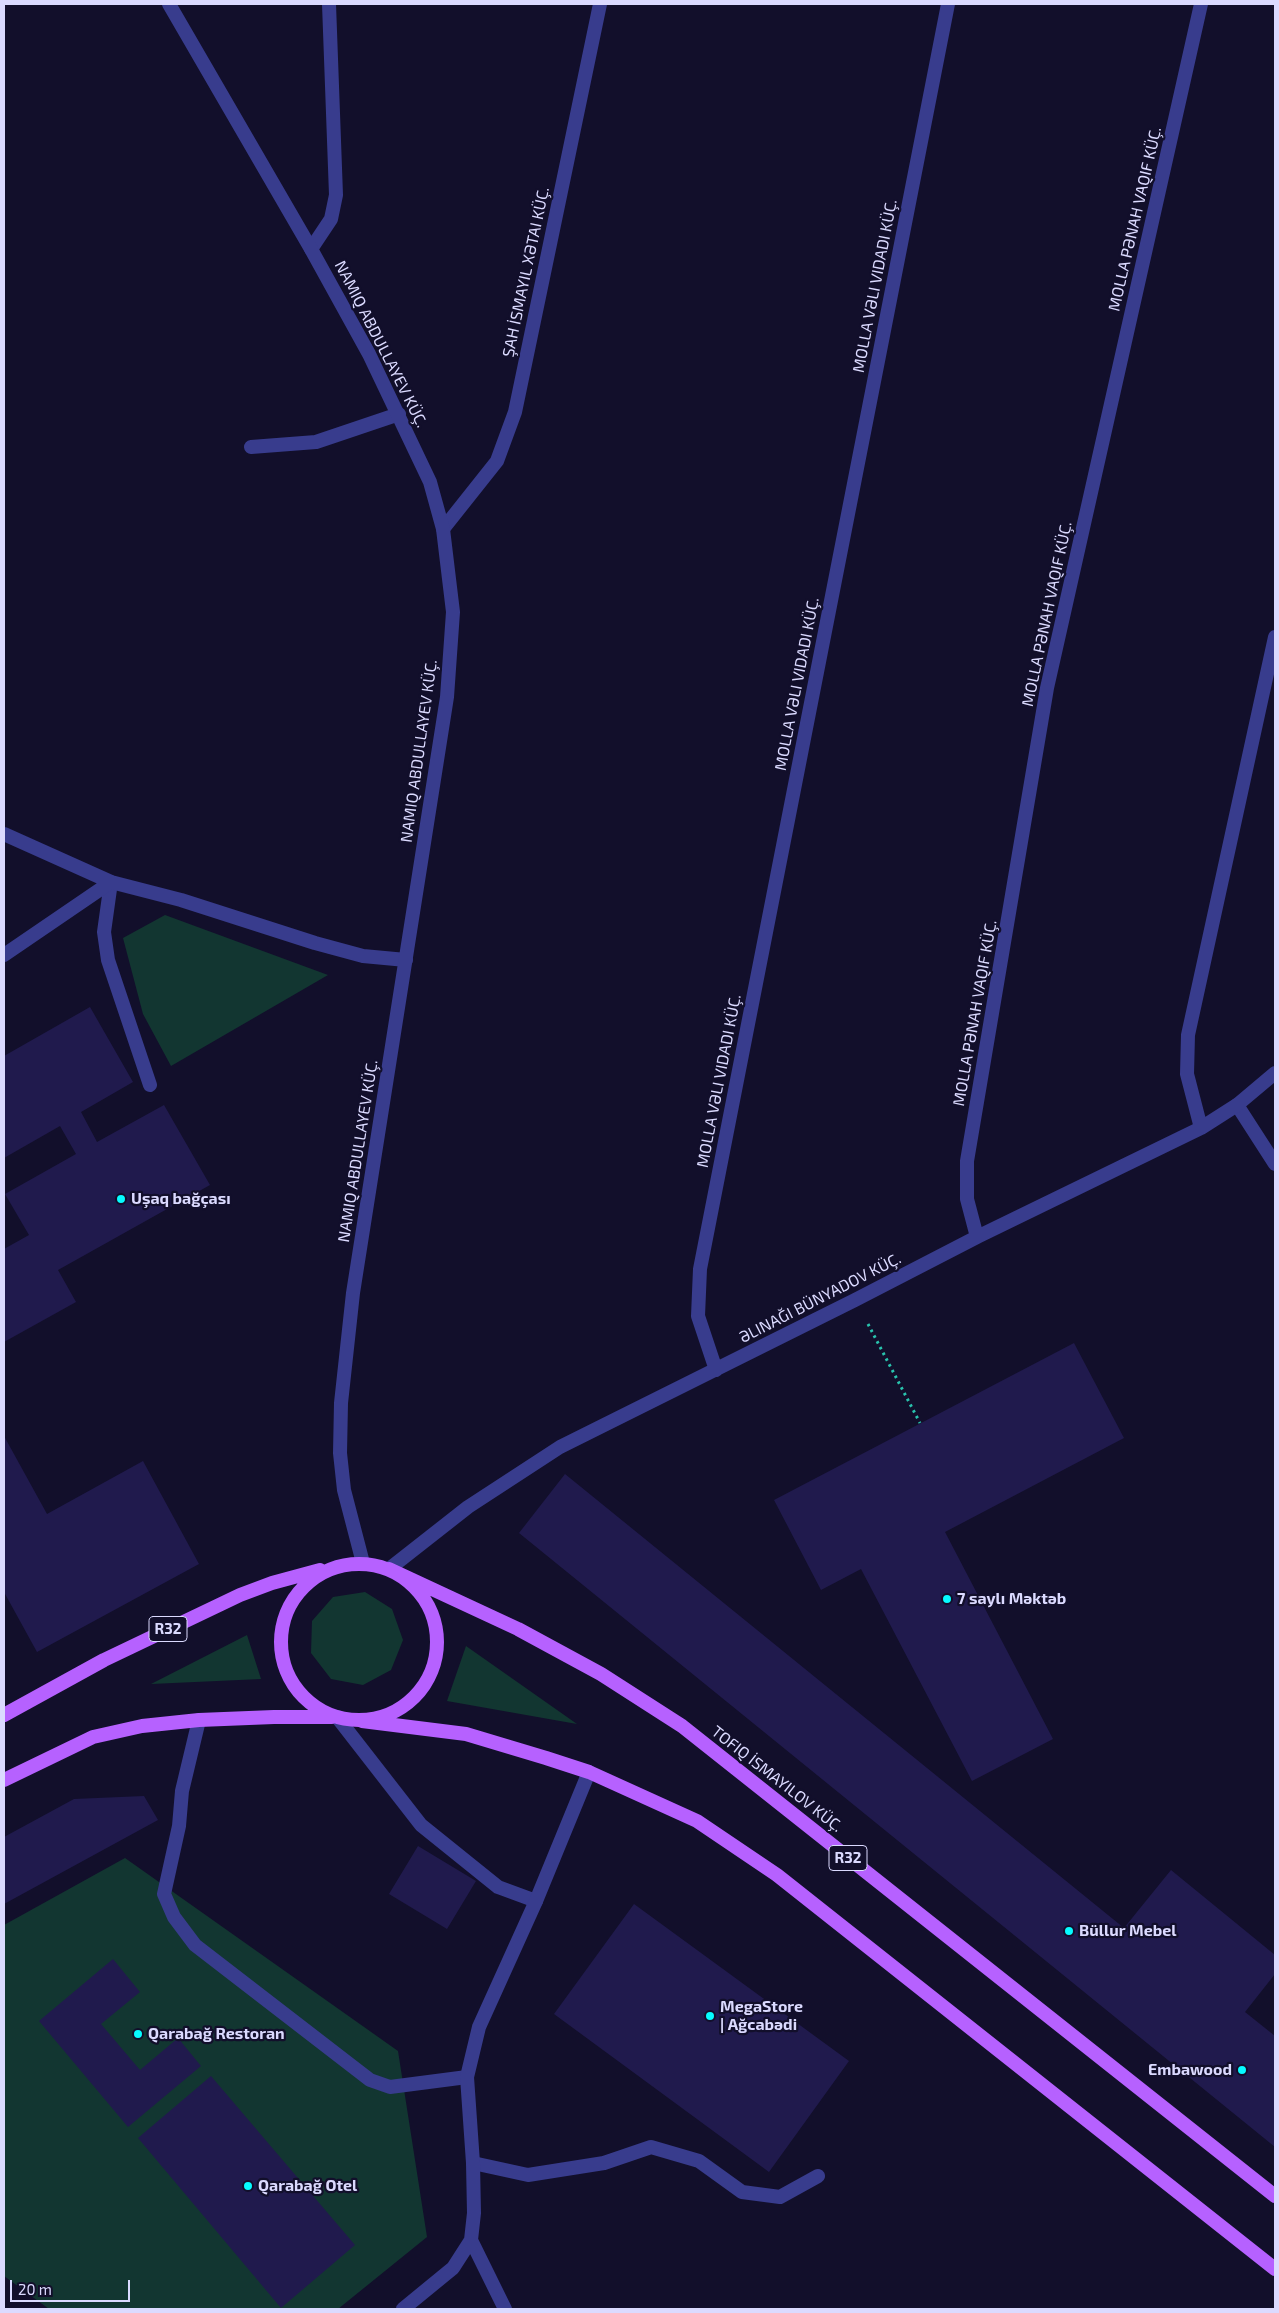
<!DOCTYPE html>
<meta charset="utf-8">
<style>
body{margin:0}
#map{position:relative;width:1279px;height:2313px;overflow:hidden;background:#120f2b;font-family:"Exo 2",sans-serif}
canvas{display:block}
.frame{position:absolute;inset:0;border:5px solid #dbdaff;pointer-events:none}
.scale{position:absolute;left:10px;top:2280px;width:120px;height:22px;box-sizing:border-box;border:2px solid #dbdaff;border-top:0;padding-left:6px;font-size:15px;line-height:18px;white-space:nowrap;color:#dbdaff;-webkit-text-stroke:4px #120f2b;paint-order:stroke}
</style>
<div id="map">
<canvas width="1279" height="2313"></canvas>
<div class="frame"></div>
<div class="scale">20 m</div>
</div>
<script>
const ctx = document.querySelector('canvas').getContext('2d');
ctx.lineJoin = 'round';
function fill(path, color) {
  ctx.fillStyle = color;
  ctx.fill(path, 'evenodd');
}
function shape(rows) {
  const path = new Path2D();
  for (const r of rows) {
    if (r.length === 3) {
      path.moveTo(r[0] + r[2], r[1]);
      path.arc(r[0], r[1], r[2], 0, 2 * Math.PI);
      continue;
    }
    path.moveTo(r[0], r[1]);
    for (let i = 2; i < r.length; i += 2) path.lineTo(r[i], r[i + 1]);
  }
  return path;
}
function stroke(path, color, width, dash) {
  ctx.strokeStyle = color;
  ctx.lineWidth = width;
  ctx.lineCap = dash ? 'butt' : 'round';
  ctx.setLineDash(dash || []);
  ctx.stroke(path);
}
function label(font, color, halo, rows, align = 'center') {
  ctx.font = font + ' "Exo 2",sans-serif';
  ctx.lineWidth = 4.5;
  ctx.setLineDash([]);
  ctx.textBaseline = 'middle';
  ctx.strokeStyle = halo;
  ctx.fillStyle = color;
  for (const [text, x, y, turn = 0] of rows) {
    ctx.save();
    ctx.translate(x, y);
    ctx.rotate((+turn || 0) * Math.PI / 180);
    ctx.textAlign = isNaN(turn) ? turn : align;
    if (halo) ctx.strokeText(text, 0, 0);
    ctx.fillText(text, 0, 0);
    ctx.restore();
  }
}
fill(shape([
 [165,915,328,975,171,1066,143,1014,123,938],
 [365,1592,392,1609,403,1640,391,1670,363,1685,331,1679,311,1653,312,1621,333,1597],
 [247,1635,261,1679,151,1684],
 [466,1646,577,1724,447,1701],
 [125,1858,398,2051,427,2237,338,2309,49,2309,4,2276,4,1925]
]), '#123631');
fill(shape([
 [90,1007,133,1082,81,1112,97,1142,164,1105,210,1185,58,1270,76,1302,4,1342,4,1249,29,1235,5,1194,76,1154,60,1126,4,1158,4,1056],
 [1074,1343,1124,1438,945,1532,1053,1739,972,1781,861,1569,821,1590,774,1500],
 [4,1436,47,1514,143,1461,199,1564,37,1652,4,1592],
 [565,1474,1124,1928,1171,1870,1275,1955,1275,1974,1245,2012,1275,2036,1275,2147,519,1533],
 [144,1796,158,1820,4,1904,4,1837,74,1799],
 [418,1846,476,1881,447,1929,389,1894],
 [634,1904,849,2061,769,2172,554,2014],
 [113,1959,140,1992,101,2024,140,2070,178,2038,201,2066,128,2127,39,2021],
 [211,2076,355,2245,281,2308,138,2138]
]), '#201a4d');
stroke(shape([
 [868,1324,920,1423]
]), '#29c3ad', 3, [2.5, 4]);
stroke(shape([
 [311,249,331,219,336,195,329,4],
 [111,882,104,932,108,960,150,1085],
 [1237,1105,1275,1164],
 [337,1717,421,1825,498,1887,536,1901],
 [199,1720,182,1791,179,1826,164,1894,174,1917,195,1945,370,2080,390,2087,467,2077],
 [473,2163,528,2175,604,2163,651,2147,699,2161,742,2192,780,2197,818,2176]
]), '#383c8d', 14);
stroke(shape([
 [251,447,316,442,399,414],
 [443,529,497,461,515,412,600,4],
 [4,834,111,882,181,900,315,943,363,956,406,960],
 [4,955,111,882],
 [1201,1128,1187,1074,1188,1035,1275,637],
 [977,1237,967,1199,967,1161,1047,688,1201,4],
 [716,1370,698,1316,700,1269,948,4],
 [389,1569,468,1507,560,1447,855,1300,977,1237,1201,1128,1237,1105,1275,1073],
 [471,2240,505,2309],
 [403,2309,453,2268,471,2240,474,2213,473,2163,467,2077,479,2027,536,1901,589,1772]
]), '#383c8d', 14);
stroke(shape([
 [169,4,311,249,369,354,430,482,443,529,453,612,447,697,353,1293,341,1403,340,1453,344,1490,363,1563]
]), '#383c8d', 14);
stroke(shape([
 [359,1642,78],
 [389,1569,518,1629,601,1674,682,1726,1275,2196],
 [4,1715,104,1660,240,1595,272,1583,320,1570],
 [362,1721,466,1734,546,1758,589,1772,697,1821,777,1875,1275,2269],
 [4,1780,93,1737,142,1726,199,1720,274,1717,332,1717]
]), '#b661ff', 14);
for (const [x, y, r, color] of [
 [121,1199,5,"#06fbff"],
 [947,1599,5,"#06fbff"],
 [1069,1931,5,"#06fbff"],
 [710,2016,5,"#06fbff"],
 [138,2034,5,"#06fbff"],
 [1242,2070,5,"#06fbff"],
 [248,2186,5,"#06fbff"]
]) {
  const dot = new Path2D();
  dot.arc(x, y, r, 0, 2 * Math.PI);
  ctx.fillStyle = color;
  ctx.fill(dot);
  stroke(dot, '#120f2b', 2);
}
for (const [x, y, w] of [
 [168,1629,38],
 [848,1858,38]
]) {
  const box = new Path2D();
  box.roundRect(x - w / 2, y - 12.5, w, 25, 4);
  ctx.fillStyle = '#120f2b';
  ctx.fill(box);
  stroke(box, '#dbdaff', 1);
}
label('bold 15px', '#dbdaff', null, [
 ["R32",168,1629],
 ["R32",848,1858]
]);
label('16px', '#dbdaff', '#120f2b', [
 ["MOLLA PƏNAH VAQIF KÜÇ.",1135,219,-77],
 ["ŞAH İSMAYIL XƏTAI KÜÇ.",526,272,-78],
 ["MOLLA VƏLI VIDADI KÜÇ.",875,286,-79],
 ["NAMIQ ABDULLAYEV KÜÇ.",381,344,63],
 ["MOLLA PƏNAH VAQIF KÜÇ.",1047,614,-78],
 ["MOLLA VƏLI VIDADI KÜÇ.",797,684,-79],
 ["NAMIQ ABDULLAYEV KÜÇ.",419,751,-82],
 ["MOLLA PƏNAH VAQIF KÜÇ.",975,1013,-80],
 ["MOLLA VƏLI VIDADI KÜÇ.",719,1081,-79],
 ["NAMIQ ABDULLAYEV KÜÇ.",358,1151,-81],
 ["ƏLINAĞI BÜNYADOV KÜÇ.",820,1298,-27],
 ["TOFIQ İSMAYILOV KÜÇ.",777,1779,38]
]);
label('bold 16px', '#dbdaff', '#120f2b', [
 ["Uşaq bağçası",131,1199],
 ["7 saylı Məktəb",957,1599],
 ["Büllur Mebel",1079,1931],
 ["MegaStore",720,2007],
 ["| Ağcabədi",720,2025],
 ["Qarabağ Restoran",148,2034],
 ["Embawood",1232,2070,"right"],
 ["Qarabağ Otel",258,2186]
], 'left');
</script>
